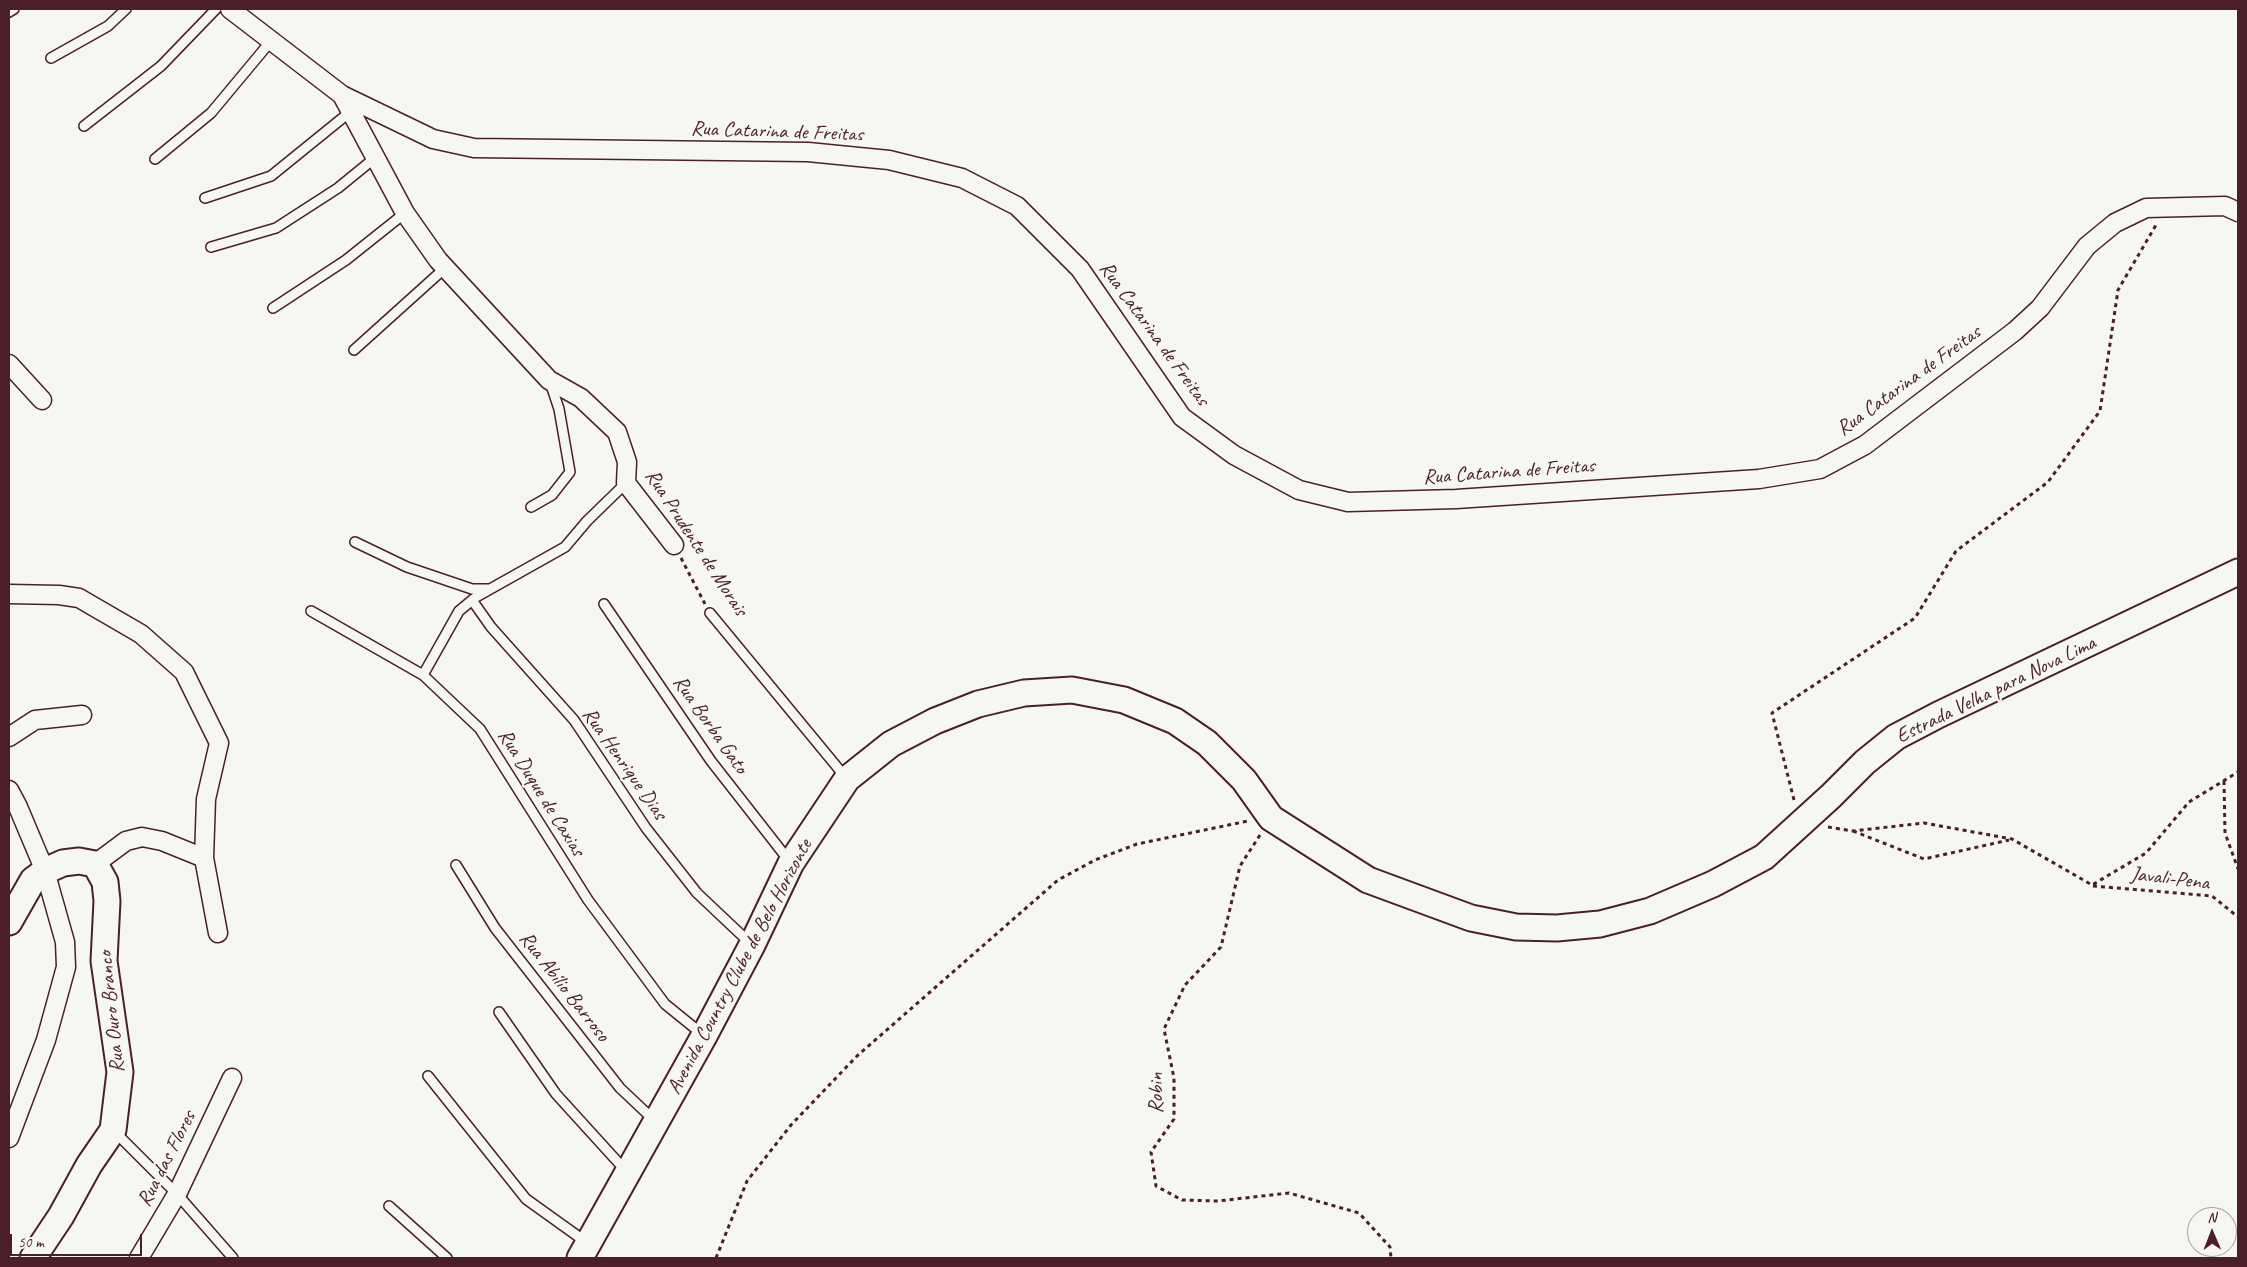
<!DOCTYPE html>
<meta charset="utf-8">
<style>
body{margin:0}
#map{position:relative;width:2247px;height:1267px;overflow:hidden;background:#f6f6f2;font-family:Caveat,sans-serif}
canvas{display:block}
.frame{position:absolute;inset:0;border:10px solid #4a1f2b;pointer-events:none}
.north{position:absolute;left:2187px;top:1207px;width:50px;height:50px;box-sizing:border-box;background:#f6f6f2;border:1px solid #b1a0a2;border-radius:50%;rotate:359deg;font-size:14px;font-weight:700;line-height:20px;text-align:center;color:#4a1f2b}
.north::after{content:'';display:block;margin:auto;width:18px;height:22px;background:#4a1f2b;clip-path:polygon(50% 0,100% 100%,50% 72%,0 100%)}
.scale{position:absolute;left:10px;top:1234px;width:132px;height:22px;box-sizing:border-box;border:2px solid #4a1f2b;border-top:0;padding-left:6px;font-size:15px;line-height:18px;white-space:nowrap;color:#4a1f2b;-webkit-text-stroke:4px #f6f6f2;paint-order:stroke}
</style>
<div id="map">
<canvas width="2247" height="1267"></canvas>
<div class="frame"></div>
<div class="north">N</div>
<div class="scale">50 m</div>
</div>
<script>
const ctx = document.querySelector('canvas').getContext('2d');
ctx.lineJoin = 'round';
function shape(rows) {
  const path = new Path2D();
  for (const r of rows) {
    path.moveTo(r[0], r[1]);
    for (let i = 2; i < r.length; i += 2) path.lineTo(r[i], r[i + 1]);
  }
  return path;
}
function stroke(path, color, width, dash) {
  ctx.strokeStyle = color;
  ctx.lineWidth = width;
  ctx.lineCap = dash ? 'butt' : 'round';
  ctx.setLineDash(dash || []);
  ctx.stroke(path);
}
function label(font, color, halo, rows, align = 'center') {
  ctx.font = font + ' Caveat,sans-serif';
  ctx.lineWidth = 4.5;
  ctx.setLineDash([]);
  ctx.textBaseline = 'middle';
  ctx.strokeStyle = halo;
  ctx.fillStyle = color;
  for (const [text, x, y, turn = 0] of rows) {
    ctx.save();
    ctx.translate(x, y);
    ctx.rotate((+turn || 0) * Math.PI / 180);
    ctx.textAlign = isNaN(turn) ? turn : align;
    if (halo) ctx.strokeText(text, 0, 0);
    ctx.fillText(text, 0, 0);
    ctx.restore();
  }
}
const lane = shape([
 [9,12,14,9],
 [51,58,108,26,126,9],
 [84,126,161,66,216,9],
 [155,159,211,113,271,41],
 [205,198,271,176,350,112],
 [211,247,276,228,338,188,376,157],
 [273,308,346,260,405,213],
 [354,350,445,268],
 [531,507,552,495,570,472,559,409,550,382],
 [355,542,407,567,472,589,489,589],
 [472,600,491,627,574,720,646,828,697,893,751,944],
 [604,604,711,761,790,862],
 [311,611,423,675,480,729,588,900,665,1004,702,1034],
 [710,613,847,779],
 [423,675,459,611,476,597,565,547,587,521,626,483],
 [456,865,495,928,620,1088,655,1121],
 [499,1012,556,1094,626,1171],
 [428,1076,526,1199,586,1242],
 [114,1131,177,1194,233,1258],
 [389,1206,447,1258]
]);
const street = shape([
 [230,9,342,95,433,139,474,148,808,152,889,160,962,178,1017,206,1080,269,1182,417,1234,455,1299,490,1348,502,1456,499,1759,479,1820,469,1865,445,2015,331,2040,308,2087,246,2115,223,2146,208,2225,206,2238,212],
 [342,95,405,213,438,260,549,380,581,398,617,432,627,462,626,483,674,545],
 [9,364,42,400],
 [9,594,59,595,79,598,141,634,184,672,219,743,206,799,204,858,218,933],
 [9,737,35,720,82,715],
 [9,790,18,807,45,871,65,942,66,967,46,1040,9,1138],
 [95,864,126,841,142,837,162,841,204,858],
 [139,1258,177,1194,232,1078]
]);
const secondary = shape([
 [9,922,33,880,45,871,63,863,79,861,95,864,105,882,107,901,104,961,120,1072,113,1130,89,1165,61,1216,33,1258],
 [580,1258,704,1036,752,945,791,863,847,779,891,744,935,721,978,704,1024,693,1072,690,1124,700,1175,721,1207,743,1244,780,1271,818,1368,880,1471,918,1516,927,1557,928,1600,924,1650,911,1713,884,1764,857,1831,796,1865,762,1896,737,1938,715,2238,572]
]);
stroke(lane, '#4a1f2b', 12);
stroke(street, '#4a1f2b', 21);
stroke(secondary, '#4a1f2b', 29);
stroke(shape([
 [681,558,705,604],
 [2224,781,2225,833,2238,869],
 [1794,800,1772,713,1915,618,1956,551,2048,482,2100,411,2118,290,2156,225],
 [1828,827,1853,831,1924,823,2012,839,2092,885,2146,853,2189,802,2238,772],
 [1853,831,1924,859,2009,840],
 [1260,835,1240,866,1221,947,1185,985,1164,1029,1174,1078,1174,1119,1151,1152,1156,1186,1182,1200,1218,1201,1289,1193,1359,1213,1390,1247,1391,1258],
 [2093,886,2212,896,2238,917],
 [716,1258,747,1181,791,1125,857,1056,1058,880,1095,860,1137,844,1248,821]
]), '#4a1f2b', 3, [4, 4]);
stroke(lane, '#f6f6f2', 9);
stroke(street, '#f6f6f2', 18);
stroke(secondary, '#f6f6f2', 25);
label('21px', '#4a1f2b', '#f6f6f2', [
 ["Rua Catarina de Freitas",777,132,2],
 ["Rua Catarina de Freitas",1154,334,54],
 ["Rua Catarina de Freitas",1909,381,-36],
 ["Rua Catarina de Freitas",1509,472,-4],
 ["Rua Prudente de Morais",696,543,57],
 ["Estrada Velha para Nova Lima",1996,690,-26],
 ["Rua Borba Gato",710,725,55],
 ["Rua Henrique Dias",624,764,55],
 ["Rua Duque de Caxias",541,793,58],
 ["Javali-Pena",2170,879,7],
 ["Avenida Country Clube de Belo Horizonte",740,967,-62],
 ["Rua Abílio Barroso",564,987,52],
 ["Rua Ouro Branco",112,1012,-96],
 ["Robin",1156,1093,-90],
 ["Rua das Flores",167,1159,-63]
]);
</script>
